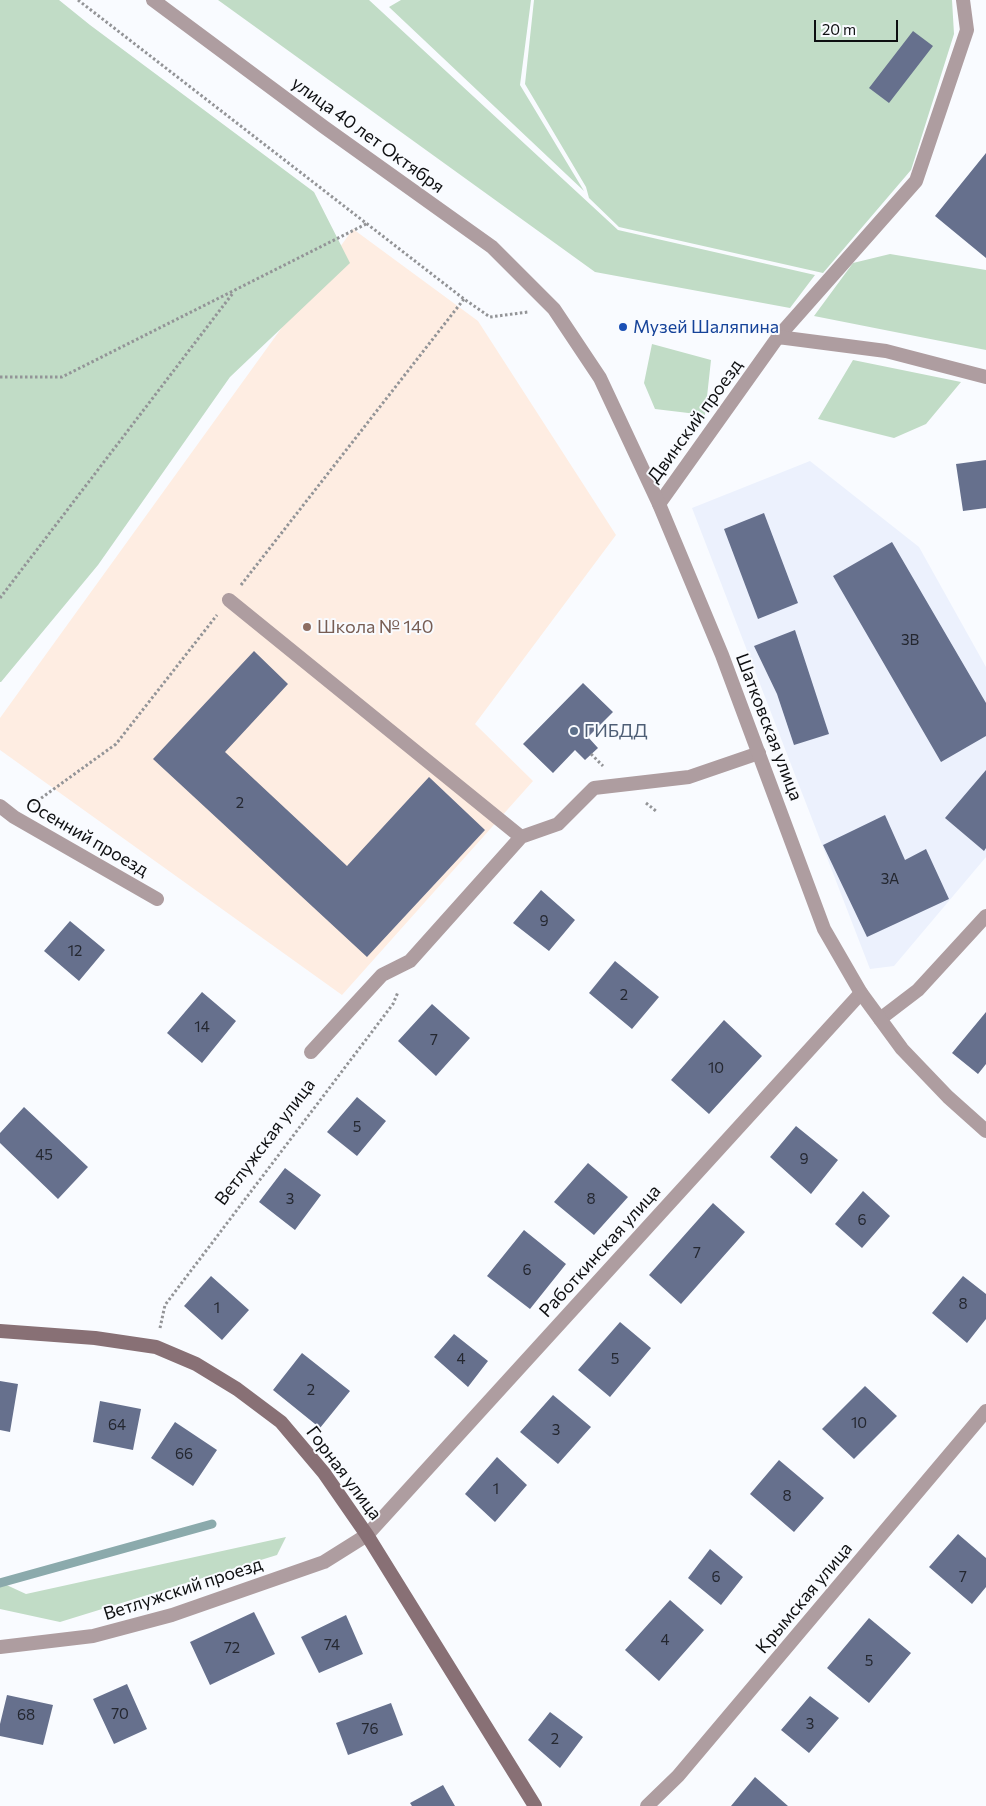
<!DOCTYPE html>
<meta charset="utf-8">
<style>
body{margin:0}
#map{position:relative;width:986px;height:1806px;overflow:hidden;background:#f9fbff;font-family:Commissioner,sans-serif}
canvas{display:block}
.scale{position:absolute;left:814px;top:20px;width:84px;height:22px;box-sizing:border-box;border:2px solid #0e0f11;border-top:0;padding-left:6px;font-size:15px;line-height:18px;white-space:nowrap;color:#0e0f11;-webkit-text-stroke:4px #f9fbff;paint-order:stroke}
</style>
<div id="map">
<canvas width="986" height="1806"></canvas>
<div class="scale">20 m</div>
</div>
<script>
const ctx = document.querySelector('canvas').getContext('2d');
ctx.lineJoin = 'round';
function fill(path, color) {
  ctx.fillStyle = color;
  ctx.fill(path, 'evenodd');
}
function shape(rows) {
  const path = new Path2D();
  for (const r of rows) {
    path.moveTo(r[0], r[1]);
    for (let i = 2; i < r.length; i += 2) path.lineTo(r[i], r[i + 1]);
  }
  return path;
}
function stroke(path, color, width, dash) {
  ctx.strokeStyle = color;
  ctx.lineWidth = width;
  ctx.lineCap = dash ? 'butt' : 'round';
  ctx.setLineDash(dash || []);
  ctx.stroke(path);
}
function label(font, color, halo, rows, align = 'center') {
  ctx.font = font + ' Commissioner,sans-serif';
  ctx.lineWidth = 4;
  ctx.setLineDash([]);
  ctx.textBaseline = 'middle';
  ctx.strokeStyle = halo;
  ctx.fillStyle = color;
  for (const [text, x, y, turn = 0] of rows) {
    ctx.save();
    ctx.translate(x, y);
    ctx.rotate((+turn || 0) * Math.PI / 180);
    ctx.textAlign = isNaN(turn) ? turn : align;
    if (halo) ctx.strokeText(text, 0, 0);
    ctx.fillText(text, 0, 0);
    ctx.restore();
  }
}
fill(shape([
 [810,461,919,547,986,667,986,857,894,966,870,969,692,508]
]), '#ecf1fd');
fill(shape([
 [353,229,478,321,616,535,475,724,533,781,342,995,0,750,0,718]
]), '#feede2');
fill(shape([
 [0,0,59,0,90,25,314,192,350,263,230,377,98,565,1,682,0,682],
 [218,0,369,0,618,230,815,275,790,308,595,272],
 [401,0,531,0,520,85,584,191,389,7],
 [534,0,952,0,954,34,911,170,823,273,619,227,589,198,586,187,525,84],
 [890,254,986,270,986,350,814,316,853,263],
 [652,344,711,360,705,415,655,409,644,383],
 [853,360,961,382,926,424,894,438,818,419],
 [286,1537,277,1555,60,1622,0,1609,0,1582,26,1594]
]), '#c1dcc6');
stroke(shape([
 [0,1583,212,1524]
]), '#8baaac', 9);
fill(shape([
 [913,31,933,46,889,103,869,88],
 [986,153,986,258,935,216],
 [986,460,986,508,963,511,956,464],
 [764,513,798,603,758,619,724,529],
 [892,542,986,703,986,736,941,762,833,576],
 [795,630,829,734,794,745,777,694,754,646],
 [254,651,288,684,225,752,347,866,429,777,485,830,367,957,153,759],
 [583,683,613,712,588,737,598,748,585,760,575,750,553,773,523,744],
 [986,770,986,848,984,851,945,818],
 [885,815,905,860,926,849,949,899,867,937,823,845],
 [541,890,575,920,549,951,513,923],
 [70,921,105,950,79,981,44,951],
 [615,961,659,997,632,1029,589,993],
 [202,992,236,1021,202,1063,167,1033],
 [432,1004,470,1038,436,1076,398,1041],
 [986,1012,986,1064,978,1074,952,1053],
 [724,1020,762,1056,709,1114,671,1080],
 [357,1097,386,1121,357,1156,327,1132],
 [24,1107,88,1167,58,1199,0,1143,0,1133],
 [796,1126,838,1160,811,1194,770,1157],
 [588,1163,628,1197,594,1235,554,1202],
 [285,1168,321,1195,295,1230,259,1202],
 [863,1191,890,1216,862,1248,835,1224],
 [713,1203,745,1232,681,1304,649,1275],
 [524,1230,566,1264,530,1309,487,1276],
 [211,1276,249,1310,222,1340,184,1306],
 [963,1276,986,1294,986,1319,967,1343,932,1313],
 [620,1322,651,1348,610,1397,578,1370],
 [454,1334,488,1361,468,1387,434,1357],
 [302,1353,350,1391,320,1428,273,1390],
 [0,1381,18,1384,10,1432,0,1430],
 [865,1386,897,1416,854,1459,822,1429],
 [553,1395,591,1427,558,1464,520,1432],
 [100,1401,141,1409,133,1450,93,1442],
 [175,1422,217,1450,193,1486,151,1458],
 [497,1457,527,1485,495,1522,465,1494],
 [779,1460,824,1498,794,1532,750,1494],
 [958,1534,986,1558,986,1587,972,1604,929,1567],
 [710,1549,743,1577,721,1605,688,1578],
 [670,1600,704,1630,659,1681,625,1650],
 [254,1612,275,1654,210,1685,190,1642],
 [346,1615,363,1654,319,1673,301,1637],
 [869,1618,911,1653,869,1703,827,1668],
 [127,1684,147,1729,114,1744,93,1699],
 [7,1695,53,1705,43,1745,0,1736,0,1724],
 [810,1696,839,1718,809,1753,781,1730],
 [391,1703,403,1735,348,1755,336,1723],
 [550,1712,583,1737,560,1768,528,1740],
 [755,1777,788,1806,731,1806],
 [443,1785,455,1806,412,1806,410,1803]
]), '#66708d');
stroke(shape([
 [78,0,464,299,490,317,528,312],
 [0,377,62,377,368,223],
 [241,585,464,299],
 [0,598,233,293],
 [591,754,603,766],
 [646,803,656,811],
 [33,804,116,744,217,615],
 [160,1328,165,1305,393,1004,398,992]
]), '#939497', 3, [2.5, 2.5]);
stroke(shape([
 [778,337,916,181,967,30,963,0],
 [229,600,521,837],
 [311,1052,382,975,410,961,521,837,558,824,594,788,689,777,759,753]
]), '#ae9da0', 14);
stroke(shape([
 [659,504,778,337,886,351,986,377],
 [0,806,14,817,157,899],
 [880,1019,918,990,986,916],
 [0,1647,93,1636,172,1615,324,1562,367,1535,861,993],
 [647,1806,678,1776,986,1411]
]), '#ae9da0', 14);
stroke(shape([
 [153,0,324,127,492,247,554,309,600,378,659,504,722,655,824,929,861,993,902,1049,948,1097,986,1131]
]), '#ae9da0', 14);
stroke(shape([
 [0,1331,95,1338,156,1347,196,1364,237,1389,281,1422,324,1473,367,1535,535,1806]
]), '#887075', 14);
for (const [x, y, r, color] of [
 [623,327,5,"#1a4fb4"],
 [307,627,5,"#8d6e63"],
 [574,731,5,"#5c6f8a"]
]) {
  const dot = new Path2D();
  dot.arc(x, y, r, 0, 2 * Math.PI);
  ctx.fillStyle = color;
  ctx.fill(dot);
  stroke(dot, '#f9fbff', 2);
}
label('15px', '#242730', null, [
 ["3В",910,640],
 ["2",240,803],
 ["3А",890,879],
 ["9",544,921],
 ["12",75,951],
 ["2",624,995],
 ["14",202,1027],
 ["7",434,1040],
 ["10",716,1068],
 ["5",357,1127],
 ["45",44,1155],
 ["9",804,1159],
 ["3",290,1199],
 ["8",591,1199],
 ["6",862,1220],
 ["7",697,1253],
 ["6",527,1270],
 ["8",963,1304],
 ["1",217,1308],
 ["4",461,1359],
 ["5",615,1359],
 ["2",311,1390],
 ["10",859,1423],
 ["64",117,1425],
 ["3",556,1430],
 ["66",184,1454],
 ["1",496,1489],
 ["8",787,1496],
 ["6",716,1577],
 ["7",963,1577],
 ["4",665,1640],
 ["74",332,1645],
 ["72",232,1648],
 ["5",869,1661],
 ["70",120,1714],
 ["68",26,1715],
 ["3",810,1724],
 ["76",370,1729],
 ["2",555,1739]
]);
label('18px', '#0e0f11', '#f9fbff', [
 ["улица 40 лет Октября",368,135,36],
 ["Двинский проезд",695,421,-54],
 ["Шатковская улица",769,727,69],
 ["Осенний проезд",87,837,30],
 ["Ветлужская улица",265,1142,-53],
 ["Работкинская улица",600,1251,-48],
 ["Горная улица",344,1473,53],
 ["Ветлужский проезд",183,1589,-18],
 ["Крымская улица",804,1598,-50]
]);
label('18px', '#164399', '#f9fbff', [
 ["Музей Шаляпина",633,327]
], 'left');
label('18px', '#785e54', '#f9fbff', [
 ["Школа № 140",317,627]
], 'left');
label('18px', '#4e5e75', '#f9fbff', [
 ["ГИБДД",584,731]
], 'left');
</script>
